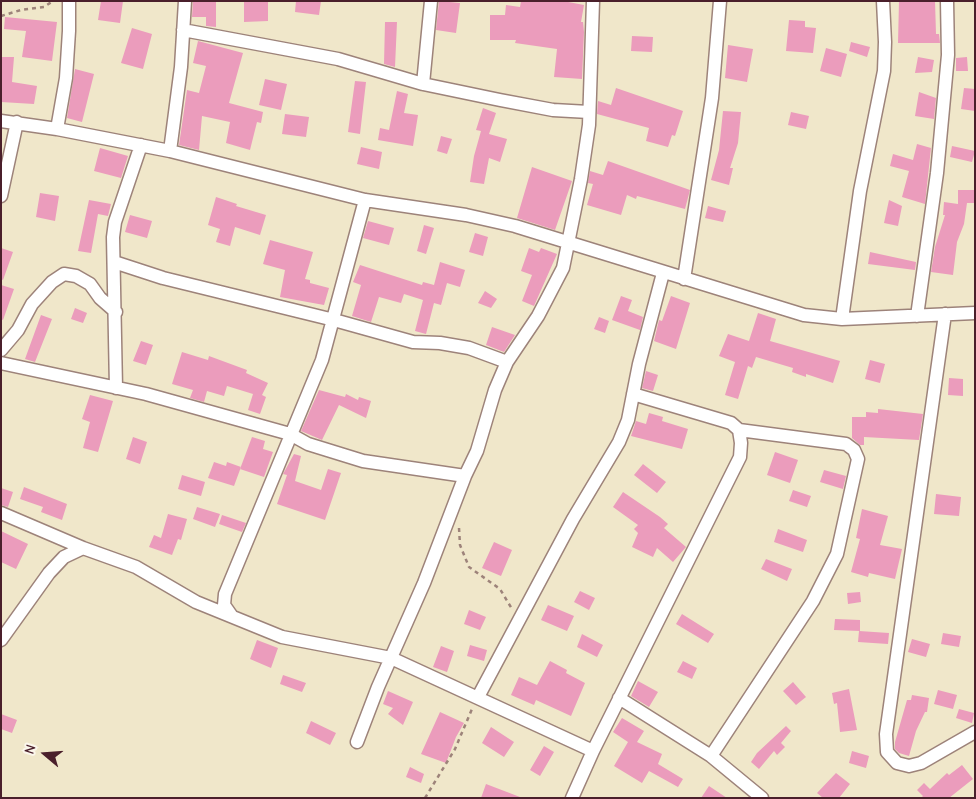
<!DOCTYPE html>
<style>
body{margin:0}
#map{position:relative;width:976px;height:799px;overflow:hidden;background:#f0e7ca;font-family:"Comic Neue",sans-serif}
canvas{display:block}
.frame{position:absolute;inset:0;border:2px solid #4a1f2b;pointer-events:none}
.north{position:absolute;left:20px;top:729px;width:50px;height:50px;-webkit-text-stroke:4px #fbf7ec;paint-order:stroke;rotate:288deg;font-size:14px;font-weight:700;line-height:20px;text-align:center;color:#4a1f2b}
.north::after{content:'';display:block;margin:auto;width:18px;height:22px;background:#4a1f2b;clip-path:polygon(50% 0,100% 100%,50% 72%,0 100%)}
</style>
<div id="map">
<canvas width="976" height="799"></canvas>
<div class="frame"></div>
<div class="north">N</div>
</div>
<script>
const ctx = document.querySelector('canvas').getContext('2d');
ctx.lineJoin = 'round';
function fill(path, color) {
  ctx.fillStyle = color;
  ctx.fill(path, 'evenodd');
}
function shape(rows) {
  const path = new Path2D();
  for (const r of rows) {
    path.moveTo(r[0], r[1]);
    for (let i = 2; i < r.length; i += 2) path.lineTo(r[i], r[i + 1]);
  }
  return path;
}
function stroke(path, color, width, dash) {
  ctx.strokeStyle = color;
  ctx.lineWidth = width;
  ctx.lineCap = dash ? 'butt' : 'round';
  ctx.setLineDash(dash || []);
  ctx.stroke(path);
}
fill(shape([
 [101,1,123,1,120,23,98,20],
 [193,1,216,1,216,27,206,26,206,17,192,17],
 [244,1,268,1,268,21,244,22],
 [296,1,321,1,319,15,295,12],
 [439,1,460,3,456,33,436,30],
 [521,1,563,1,584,5,581,22,583,22,584,32,582,79,554,77,557,49,515,43,516,40,490,40,490,15,505,15,506,5,520,7],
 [899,1,935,1,936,34,939,34,940,43,898,43],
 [5,17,57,22,52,61,22,57,26,31,4,29],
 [789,20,805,21,805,27,816,28,813,53,786,51],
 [385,22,397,22,395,67,384,64],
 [132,28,152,34,143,69,121,63],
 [632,36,653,37,652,52,631,51],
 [198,41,243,53,229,103,263,112,261,123,257,122,250,150,226,143,230,122,202,116,199,150,179,145,187,90,199,93,206,66,193,63],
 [851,42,870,47,867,57,849,51],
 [728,45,753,49,747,82,725,78],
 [826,48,847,54,841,77,820,71],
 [2,57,14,57,12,82,37,86,34,104,1,102],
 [918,57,934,60,932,72,915,73],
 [967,57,968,71,956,71,956,58],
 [75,69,94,74,82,122,67,118],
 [265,79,287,84,281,110,259,105],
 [355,81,366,82,360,134,348,132],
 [616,88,683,111,675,136,672,135,668,147,646,141,649,128,597,114,598,101,611,105],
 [964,88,975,89,975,111,961,109],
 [397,91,408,94,404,113,418,115,413,146,378,140,380,128,389,130],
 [919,92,936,98,934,119,915,116],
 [483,108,496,113,489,134,507,139,500,162,489,158,484,184,470,182,474,156,481,131,476,130],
 [723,111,741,112,738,143,730,168,733,168,729,185,711,180,719,150],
 [791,112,809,116,806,129,788,125],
 [285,114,309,117,306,137,282,134],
 [441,136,452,139,447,154,437,151],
 [917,144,931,148,925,204,902,197,909,171,890,166,893,154,913,160],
 [952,146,975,151,972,162,950,157],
 [361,147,382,152,379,169,357,164],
 [100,148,128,156,121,178,94,171],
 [608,161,690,190,685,209,637,196,636,199,627,195,621,215,587,205,593,184,588,183,590,171,603,175],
 [532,167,572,181,555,230,517,218],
 [958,190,975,190,975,203,967,203,964,224,957,242,953,275,931,272,935,247,945,215,943,215,944,202,958,204],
 [40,193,59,196,55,221,36,217],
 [216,197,237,204,236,206,266,215,260,235,235,227,230,246,216,242,220,229,208,225],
 [89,200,111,204,108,216,98,214,91,253,78,251],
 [889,200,902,206,898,226,884,223],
 [708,206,726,211,723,222,705,218],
 [130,215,152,221,147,238,125,232],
 [368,221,394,228,389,245,363,238],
 [424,225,434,228,426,254,417,251],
 [475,233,488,237,483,256,469,252],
 [270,240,313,252,305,279,310,280,310,283,329,288,324,305,280,297,285,270,263,264],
 [1,248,13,252,3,280,1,279],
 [529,248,539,252,541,248,557,254,534,306,522,301,532,275,521,271],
 [870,252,916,262,915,270,868,264],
 [440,262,465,270,460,287,447,283,441,305,434,303,426,334,415,331,423,300,404,294,401,303,379,297,371,322,352,316,361,285,353,282,360,265,422,285,423,282,434,285],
 [1,285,14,289,3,320,1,319],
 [485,291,497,299,491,308,478,303],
 [621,296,632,300,628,311,643,317,640,330,612,320],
 [671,296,690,303,676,349,654,341,659,320,662,321],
 [75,308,87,313,83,323,71,319],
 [758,313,776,319,770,341,840,361,833,383,806,374,806,377,792,372,793,368,756,357,752,368,748,366,738,399,725,395,735,362,719,356,728,334,749,341],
 [41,315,52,319,35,362,25,359],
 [599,317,609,321,605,333,594,329],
 [492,327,515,335,504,352,486,345],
 [141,341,153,345,146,365,133,361],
 [182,352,208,360,209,356,247,370,246,373,268,383,262,395,266,397,260,414,248,410,253,394,227,386,224,396,207,391,204,402,190,398,193,390,172,384],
 [870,360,885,364,880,383,865,379],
 [646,371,658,375,653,391,642,388],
 [949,378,963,379,963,396,948,395],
 [319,390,345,397,346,394,358,400,359,397,371,401,366,418,339,405,322,440,301,431],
 [90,395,113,401,98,452,83,448,90,422,82,419],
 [878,409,923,414,919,440,864,437,864,445,860,445,852,438,852,417,866,417,866,412,878,413],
 [649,413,663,417,662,421,688,429,682,449,631,436,636,421,646,424],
 [133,437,147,442,140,464,126,459],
 [252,437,265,441,263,449,273,452,264,477,240,469],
 [775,452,798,460,790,483,767,475],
 [294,454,301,456,295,481,321,490,328,469,341,473,325,520,277,504,287,475,283,474],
 [214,462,226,466,227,462,241,467,234,486,208,478],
 [643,464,666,482,657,493,634,475],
 [824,470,846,476,843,489,820,482],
 [182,475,205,482,201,496,178,489],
 [24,487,67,504,62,520,41,512,43,507,20,499],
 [1,488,13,492,8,507,1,505],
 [793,490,811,496,807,507,789,501],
 [623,492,660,517,668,524,664,528,686,547,673,562,657,548,653,557,632,547,638,533,634,529,638,525,613,507],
 [936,494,961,497,959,516,934,514],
 [197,507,220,514,215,527,193,519],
 [862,509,888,516,880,545,902,549,895,579,869,573,868,577,851,572,860,539,856,538],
 [168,514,187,519,181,540,178,539,172,555,149,547,154,535,161,538],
 [222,515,246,523,242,532,219,524],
 [778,529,807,540,803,552,774,542],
 [1,531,28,544,16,569,1,562],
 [494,542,512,550,501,576,482,568],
 [766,559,792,569,787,581,761,569],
 [580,591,595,598,589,610,574,602],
 [860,592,861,602,848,604,847,593],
 [548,605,574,616,567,631,541,620],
 [469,610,486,617,480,630,464,624],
 [682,614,714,634,708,643,676,624],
 [835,619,860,620,860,631,834,630],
 [859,631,889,633,888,644,858,642],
 [943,633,961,636,959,647,941,644],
 [582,634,603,645,597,657,577,647],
 [912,639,930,644,926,657,908,652],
 [257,640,278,648,271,668,250,659],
 [470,645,487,650,484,661,467,656],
 [441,646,454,651,447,672,433,667],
 [550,661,567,670,566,673,585,683,571,716,536,700,534,705,511,695,519,677,537,685],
 [683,661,697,668,692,679,677,672],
 [283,675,306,683,302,692,280,684],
 [638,681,658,692,649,707,631,696],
 [793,682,806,697,796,705,783,691],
 [849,689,857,730,840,732,837,703,834,704,832,693],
 [938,690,957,695,953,709,934,704],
 [388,691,413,702,403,725,388,714,393,708,383,704],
 [912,695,929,698,927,712,925,712,916,731,909,756,899,753,895,749,895,742,907,700,911,700],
 [959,709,974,713,972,723,956,718],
 [440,712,464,723,456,737,446,763,421,754],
 [1,714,17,720,12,733,1,729],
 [622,718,644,731,637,742,662,754,658,764,683,779,678,787,649,771,642,783,614,766,628,742,613,732],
 [311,721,336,733,330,745,306,733],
 [786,726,791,731,781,743,785,747,777,755,774,751,759,769,751,762,757,753],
 [491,727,514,742,504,757,482,743],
 [544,746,554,752,540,776,530,770],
 [852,751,869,756,866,768,849,763],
 [962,765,973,779,949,798,921,798,923,796,917,790,924,783,930,789,947,773,949,775],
 [410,767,424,774,421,783,406,777],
 [836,773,850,784,839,798,823,798,817,793],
 [486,784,520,797,520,798,481,798],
 [709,786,727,798,701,798]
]), '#eb9cbc');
const minor = shape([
 [183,30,338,59,423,84,500,100,553,110,589,112],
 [423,84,431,1],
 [1,121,57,129,170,151,365,200,466,215,515,226,804,315,842,319,975,313],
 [57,129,66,78,69,31,69,1],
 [170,151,181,67,185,1],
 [1,196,17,122],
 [114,262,163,278,334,320,413,342,440,343,469,348,507,362],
 [684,279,712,98,720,1],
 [945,314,886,734,887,752,897,763,909,766,921,763,975,732],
 [917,316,937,173,948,55,947,1],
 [842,319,860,191,884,71,885,42,883,1],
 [1,350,18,330,32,304,52,282,64,274,76,276,90,284,100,298,116,312],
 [1,363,146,394,290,434,308,444,363,461,465,476],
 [116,388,113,237,115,222,141,145],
 [1,513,83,548],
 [231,615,224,605,225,594,322,360,365,200],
 [1,640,49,573,64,557,83,548,136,567,196,602,282,637,391,658,593,751],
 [478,697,573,519,619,442,628,420,639,364,663,273],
 [619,698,711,756,762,798],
 [357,742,378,687,424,583,465,476,477,451,495,390,507,362,538,316,563,268,581,179,589,125,593,1],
 [711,756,813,601,837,554,858,459,854,450,846,444,739,430],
 [572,798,593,751,740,457,741,443,739,430,731,423,633,394]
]);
stroke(minor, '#9d837a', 15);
stroke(shape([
 [1,16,21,10,44,7,53,1],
 [459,528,460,545,469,567,500,589,512,609],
 [425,798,455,749,472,709]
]), '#9d837a', 2.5, [4, 4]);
stroke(minor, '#fff', 12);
</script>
